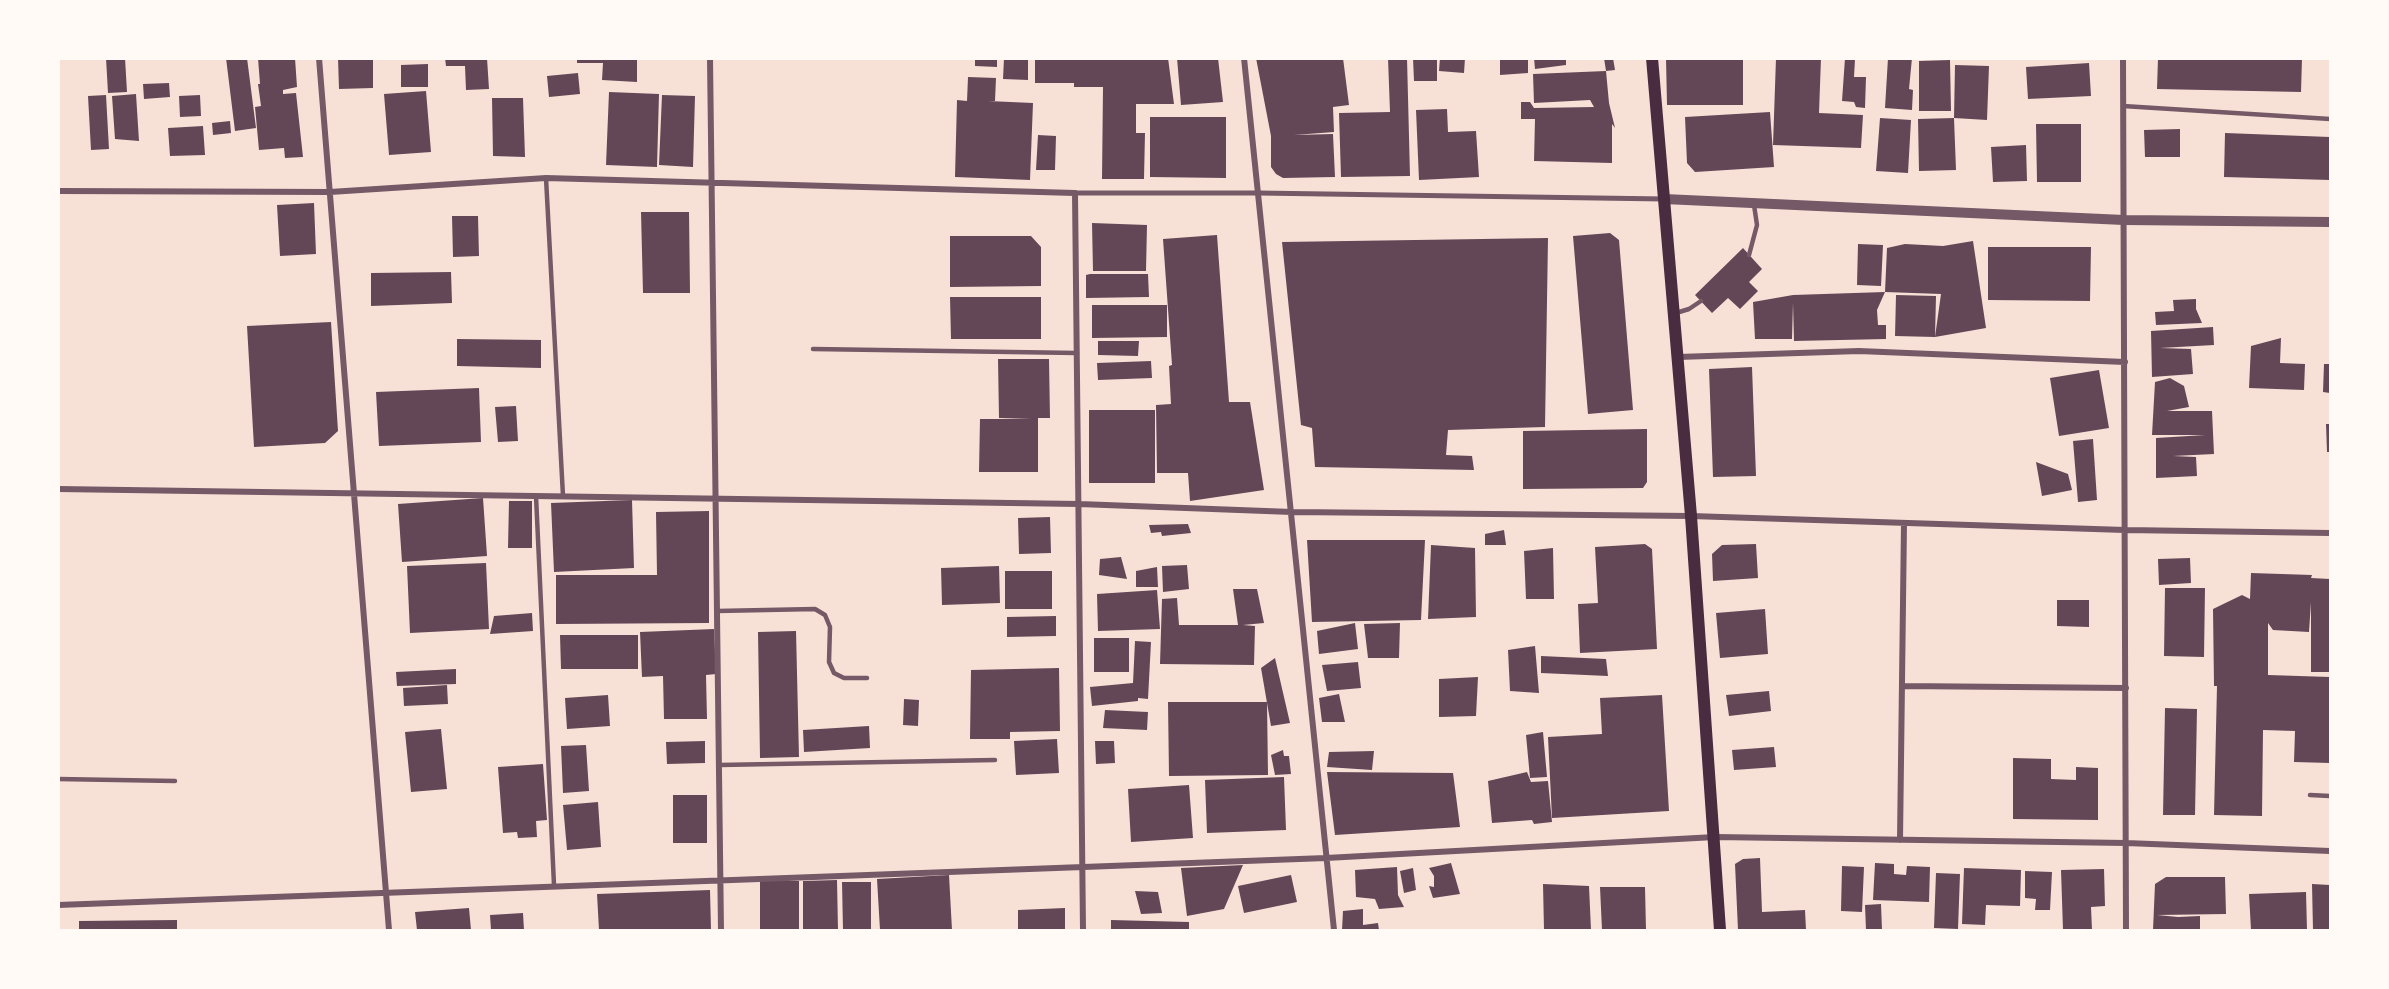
<!DOCTYPE html>
<style>
body{margin:0}
#map{position:relative;width:2389px;height:989px;overflow:hidden;background:#f7e1d7;font-family:Rubik,sans-serif}
canvas{display:block}
.frame{position:absolute;inset:0;border:60px solid #fffaf5;pointer-events:none}
</style>
<div id="map">
<canvas width="2389" height="989"></canvas>
<div class="frame"></div>
</div>
<script>
const ctx = document.querySelector('canvas').getContext('2d');
ctx.lineJoin = 'round';
function fill(path, color) {
  ctx.fillStyle = color;
  ctx.fill(path, 'evenodd');
}
function shape(rows) {
  const path = new Path2D();
  for (const r of rows) {
    path.moveTo(r[0], r[1]);
    for (let i = 2; i < r.length; i += 2) path.lineTo(r[i], r[i + 1]);
  }
  return path;
}
function stroke(path, color, width, dash) {
  ctx.strokeStyle = color;
  ctx.lineWidth = width;
  ctx.lineCap = dash ? 'butt' : 'round';
  ctx.setLineDash(dash || []);
  ctx.stroke(path);
}
fill(shape([
 [106,58,125,58,127,92,108,93],
 [226,58,247,58,256,128,235,131],
 [258,58,295,58,297,87,283,90,283,94,296,93,303,157,285,158,284,148,259,150,255,107,261,106,258,84,260,84],
 [338,58,373,58,373,88,339,89],
 [445,58,487,58,489,89,466,90,465,66,446,66],
 [577,58,637,58,637,82,602,80,603,63,577,63],
 [975,58,997,58,997,67,975,66],
 [1004,58,1028,58,1028,80,1003,79],
 [1035,58,1168,58,1174,104,1136,104,1136,133,1145,133,1144,179,1102,179,1103,87,1074,87,1074,83,1035,83],
 [1177,58,1218,58,1223,102,1181,105],
 [1256,58,1343,58,1349,105,1333,107,1334,132,1294,135,1333,134,1335,177,1283,178,1276,174,1271,167,1271,136],
 [1388,58,1407,58,1410,176,1341,177,1339,113,1390,112],
 [1413,58,1437,58,1437,81,1414,81],
 [1440,58,1465,58,1464,73,1439,71],
 [1500,58,1528,58,1528,73,1500,75],
 [1534,58,1566,58,1566,65,1535,69],
 [1604,58,1613,58,1615,70,1606,71],
 [1666,58,1743,58,1743,105,1667,105],
 [1776,58,1821,58,1819,113,1863,115,1861,148,1773,145],
 [1845,58,1855,59,1854,77,1866,77,1865,108,1856,107,1854,102,1842,101],
 [1888,58,1912,58,1909,89,1913,90,1912,110,1885,108],
 [2158,58,2302,58,2301,92,2157,89],
 [1950,60,1951,111,1919,111,1919,61],
 [2089,63,2091,96,2028,99,2026,67],
 [428,64,428,87,401,87,401,65],
 [1955,65,1989,66,1987,120,1954,118,1956,170,1919,171,1918,119,1954,118],
 [1606,71,1609,103,1615,128,1612,124,1612,163,1534,161,1535,119,1521,119,1521,102,1530,102,1534,108,1594,107,1590,100,1534,103,1533,74],
 [578,73,580,94,549,97,547,76],
 [968,77,996,78,995,101,988,101,1033,103,1030,180,955,177,957,100,967,101],
 [169,83,170,97,144,99,143,84],
 [426,91,431,152,389,155,384,94],
 [609,92,659,94,657,167,606,165],
 [136,94,139,141,115,139,112,96],
 [106,95,109,149,91,150,88,96],
 [200,95,201,116,180,117,179,96],
 [662,95,695,96,693,167,659,165],
 [492,98,523,98,525,157,493,156],
 [1447,109,1448,132,1476,131,1479,177,1419,180,1416,110],
 [1770,112,1774,167,1695,172,1687,163,1685,117],
 [1150,117,1226,117,1226,178,1150,177],
 [1880,118,1911,120,1908,173,1876,171],
 [230,121,231,133,213,135,212,123],
 [2036,124,2081,124,2081,182,2037,182],
 [203,126,205,155,170,156,168,128],
 [2180,129,2180,157,2145,157,2144,130],
 [2225,133,2330,137,2330,180,2224,177],
 [1038,135,1056,136,1055,170,1036,170],
 [2026,145,2027,181,1993,182,1991,147],
 [314,203,316,254,280,256,277,205],
 [641,212,689,212,690,293,643,293],
 [452,216,478,216,479,256,453,257],
 [1092,223,1147,225,1146,271,1093,271],
 [1610,233,1619,240,1633,410,1588,414,1573,236],
 [1217,235,1229,402,1250,402,1264,490,1190,501,1188,473,1157,473,1156,405,1171,404,1169,366,1172,365,1163,239],
 [950,236,1031,236,1041,247,1041,286,950,287],
 [1548,238,1545,427,1448,430,1446,455,1472,456,1474,470,1315,467,1312,428,1301,425,1282,242],
 [1973,241,1986,328,1935,337,1941,294,1885,292,1887,248,1905,244,1943,246],
 [1858,244,1883,245,1881,286,1857,285],
 [1988,247,2091,247,2090,301,1988,300],
 [1743,248,1762,269,1749,282,1758,291,1740,309,1728,298,1712,313,1695,295],
 [451,272,452,303,371,306,371,273],
 [1090,274,1148,274,1149,297,1086,298,1086,275],
 [1885,292,1877,310,1878,325,1886,325,1886,339,1794,341,1793,303,1792,339,1755,339,1753,302,1793,295],
 [1896,295,1936,296,1935,337,1895,336],
 [950,297,1041,297,1041,339,951,339],
 [2196,299,2196,309,2202,323,2156,325,2155,312,2174,311,2173,300],
 [1092,305,1167,305,1167,337,1092,338],
 [331,322,338,431,325,443,254,447,247,326],
 [2213,327,2214,345,2160,348,2191,349,2193,374,2152,377,2151,331],
 [2281,338,2280,363,2305,364,2304,390,2249,388,2251,346],
 [457,339,541,340,541,368,457,366],
 [1098,341,1139,341,1138,356,1098,355],
 [998,359,1049,359,1050,418,1038,418,1038,472,979,472,980,419,1031,419,999,418],
 [1151,361,1152,378,1098,380,1097,363],
 [2324,364,2330,364,2330,393,2323,392],
 [1752,367,1756,476,1713,477,1709,369],
 [2099,370,2109,428,2059,436,2050,378],
 [2170,378,2184,386,2189,407,2167,411,2212,411,2214,454,2173,456,2196,457,2197,476,2156,478,2156,438,2205,435,2152,435,2155,382],
 [479,388,481,442,379,446,376,392],
 [516,406,518,441,498,442,495,407],
 [1089,410,1155,410,1155,483,1089,483],
 [2326,424,2330,424,2330,452,2327,452],
 [1647,429,1647,482,1643,488,1523,489,1523,431],
 [2093,439,2097,500,2078,502,2073,441],
 [2036,462,2068,474,2072,490,2042,496],
 [483,498,487,556,402,562,398,504],
 [632,500,634,568,554,572,551,503],
 [509,501,532,501,532,548,508,548],
 [709,511,709,623,556,624,556,575,657,575,656,512],
 [1050,517,1051,553,1019,554,1018,518],
 [1188,524,1191,533,1162,536,1161,532,1151,533,1149,525],
 [1504,530,1506,545,1485,545,1485,534],
 [1307,540,1425,540,1421,620,1312,622],
 [1645,544,1652,549,1657,649,1580,653,1578,604,1598,603,1595,547],
 [1756,544,1758,578,1713,581,1712,554,1722,545],
 [1431,545,1475,548,1476,617,1428,619],
 [1553,548,1554,599,1526,599,1524,551],
 [1121,557,1127,579,1099,575,1100,559],
 [2190,558,2191,583,2159,585,2158,559],
 [486,563,489,629,410,633,407,566],
 [1187,565,1189,589,1163,592,1162,566],
 [999,566,1000,603,942,605,941,568],
 [1157,567,1158,587,1136,587,1136,571],
 [1005,571,1052,571,1052,609,1005,609],
 [2251,573,2312,575,2311,578,2330,579,2330,672,2311,672,2311,602,2309,632,2273,630,2268,623,2268,675,2330,677,2330,763,2294,762,2295,731,2263,730,2262,816,2214,815,2217,686,2214,686,2213,609,2242,595,2250,599],
 [2165,588,2205,588,2204,657,2164,656],
 [1233,589,1257,589,1264,623,1243,625,1255,626,1254,665,1160,664,1162,599,1177,598,1179,625,1238,625],
 [1157,590,1160,629,1098,631,1097,594],
 [2057,600,2089,600,2089,627,2057,626],
 [1765,609,1768,654,1720,658,1716,613],
 [532,613,533,631,490,634,494,616],
 [1056,616,1056,636,1007,637,1007,617],
 [1355,623,1358,649,1319,654,1317,631],
 [1400,623,1399,658,1368,658,1364,624],
 [714,629,716,674,706,675,707,719,664,719,663,676,642,677,640,632],
 [796,631,799,757,760,758,758,632],
 [560,635,638,635,638,669,561,669],
 [1094,638,1129,638,1129,672,1094,672],
 [1135,641,1151,642,1148,699,1138,698,1138,701,1092,706,1090,687,1133,683],
 [1535,646,1539,693,1510,691,1508,650],
 [1541,656,1606,659,1608,676,1541,673],
 [1275,658,1290,723,1271,726,1261,668],
 [1358,662,1361,688,1327,691,1322,665],
 [1059,668,1060,731,1010,732,1010,739,970,739,971,670],
 [456,669,456,684,397,686,396,672],
 [1478,677,1476,716,1439,717,1439,679],
 [447,685,448,704,404,706,403,688],
 [1769,691,1771,711,1729,716,1726,695],
 [1339,694,1345,722,1322,722,1319,698],
 [608,695,610,726,567,729,565,698],
 [1662,695,1669,811,1552,818,1548,737,1602,734,1600,698],
 [904,699,919,700,918,726,903,725],
 [1168,702,1267,702,1268,775,1169,776],
 [2165,708,2197,709,2195,815,2163,815],
 [1105,710,1148,712,1147,730,1103,728],
 [869,726,870,748,804,752,803,730],
 [441,729,447,789,411,792,405,732],
 [1543,732,1547,777,1530,778,1526,735],
 [1057,739,1059,773,1016,775,1014,741],
 [705,741,705,763,667,764,666,742],
 [1095,741,1114,741,1115,763,1096,764],
 [586,745,589,791,563,793,561,746],
 [1774,747,1776,767,1734,770,1732,750],
 [1283,750,1284,756,1289,756,1291,774,1275,775,1271,755],
 [1374,751,1372,770,1327,767,1329,752],
 [2013,758,2051,759,2051,779,2076,780,2076,767,2098,768,2098,820,2013,819],
 [543,764,547,820,536,821,537,837,518,838,517,832,503,833,498,767],
 [1327,772,1453,773,1460,827,1335,835],
 [1527,772,1531,782,1548,781,1552,822,1534,824,1532,820,1492,823,1488,781],
 [1284,777,1286,830,1207,833,1205,780],
 [1189,785,1193,838,1131,842,1128,789],
 [673,795,707,795,707,843,673,843],
 [598,802,601,847,567,850,563,805],
 [1760,858,1762,912,1805,910,1806,930,1738,930,1735,864,1743,859],
 [1451,863,1460,894,1433,898,1429,886,1434,887,1434,876,1429,868],
 [1875,863,1894,864,1894,874,1906,875,1907,866,1930,867,1929,902,1873,900],
 [1243,865,1224,909,1187,916,1181,868],
 [1842,866,1864,867,1862,912,1841,911],
 [1397,867,1398,895,1404,907,1379,909,1375,899,1356,897,1355,870],
 [1413,868,1416,890,1404,893,1400,871],
 [1964,868,2021,870,2020,906,1986,905,1985,925,1962,924],
 [2104,869,2105,906,2091,907,2092,930,2063,930,2061,870],
 [2025,871,2052,872,2050,910,2035,910,2036,899,2025,898],
 [1936,873,1960,874,1958,929,1934,928],
 [949,875,952,930,880,930,877,879],
 [1291,875,1297,902,1244,913,1238,886],
 [2166,877,2225,877,2226,914,2157,915,2178,917,2200,916,2200,930,2153,930,2155,884],
 [760,880,799,881,799,930,760,930],
 [837,880,838,930,803,930,803,881],
 [842,882,871,882,871,930,843,930],
 [1543,884,1589,886,1591,930,1544,930],
 [2312,884,2330,885,2330,930,2313,930],
 [1600,887,1645,887,1646,930,1602,930],
 [710,890,711,930,599,930,597,894],
 [1135,891,1158,892,1162,913,1141,914],
 [2306,892,2307,930,2251,930,2249,894],
 [1881,904,1882,930,1866,930,1865,905],
 [469,908,471,930,417,930,415,912],
 [1065,908,1065,930,1018,930,1018,910],
 [1363,909,1363,925,1378,923,1379,930,1342,930,1343,911],
 [523,913,524,930,491,930,490,915],
 [177,920,177,930,79,930,79,921],
 [1111,920,1189,922,1189,930,1111,930]
]), '#644757');
stroke(shape([
 [2123,106,2330,119],
 [546,178,563,496],
 [1749,255,1757,225,1754,205],
 [1676,313,1689,309,1701,301],
 [813,349,1077,353],
 [536,496,554,885],
 [717,611,815,609,825,615,830,627,829,662,834,673,844,678,867,678],
 [719,765,995,760],
 [58,779,175,781],
 [2310,795,2330,796]
]), '#755966', 4.5);
stroke(shape([
 [1075,193,1258,193,1664,199]
]), '#755966', 5);
stroke(shape([
 [319,58,389,930],
 [710,58,721,930],
 [1244,58,1334,930],
 [2123,58,2126,930],
 [58,191,330,192,546,178,1075,193,1083,930],
 [1678,357,1859,351,2125,362],
 [58,489,1079,504,1292,512,1691,516,2125,530,2330,533],
 [1902,686,2126,688],
 [1900,840,1904,523],
 [58,905,1326,858,1715,837,2126,843,2330,851]
]), '#755966', 6);
stroke(shape([
 [1664,199,2124,220,2330,222]
]), '#755966', 10);
stroke(shape([
 [1652,58,1691,516,1720,930]
]), '#4a2c40', 12);
</script>
